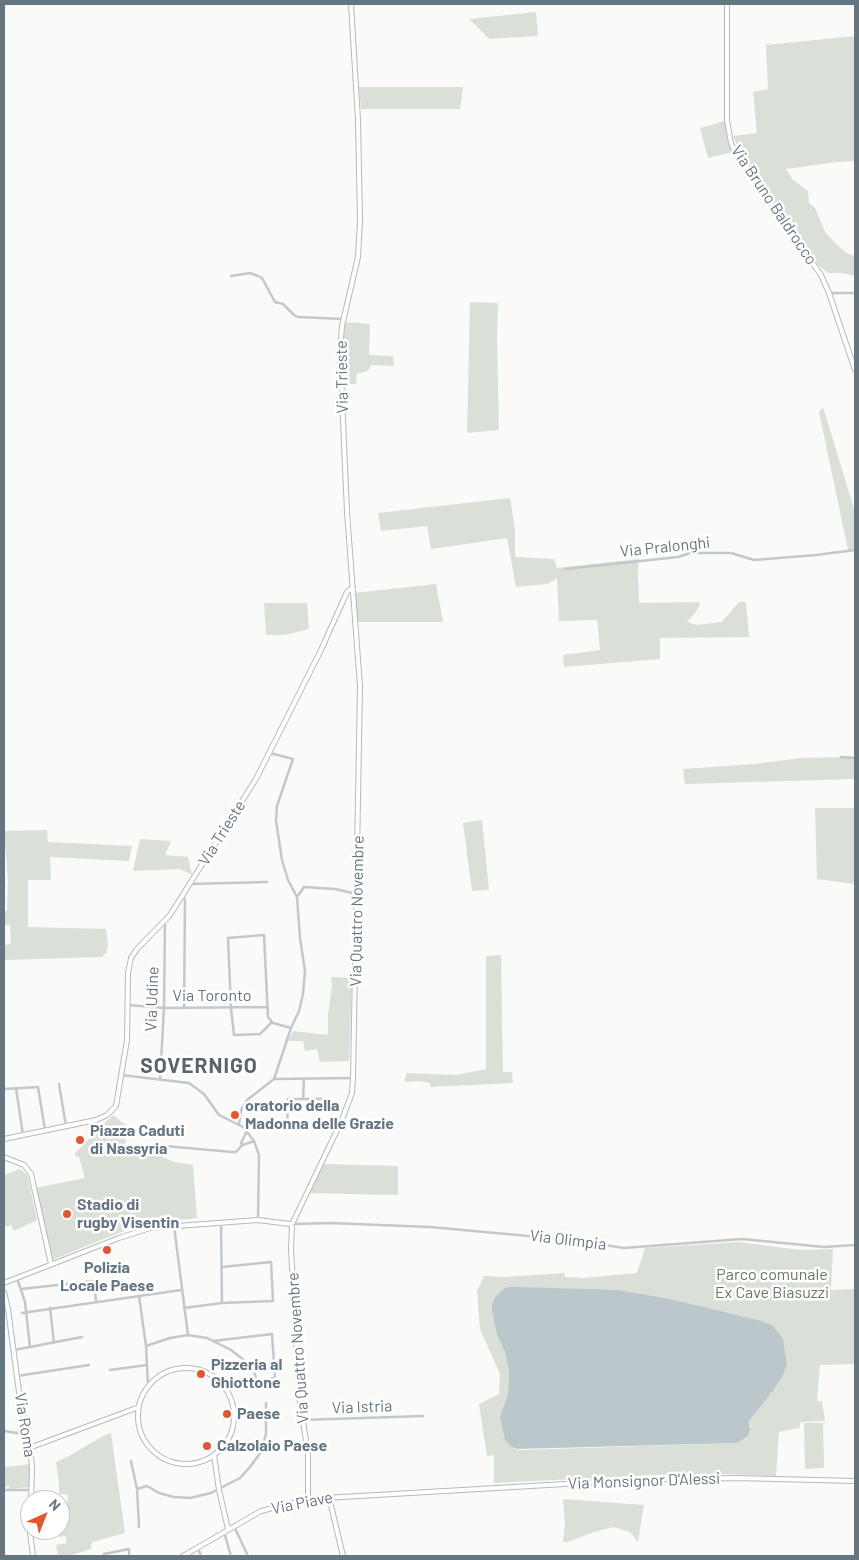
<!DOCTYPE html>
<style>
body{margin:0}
#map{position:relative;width:859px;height:1560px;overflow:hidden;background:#fafaf8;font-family:Barlow,sans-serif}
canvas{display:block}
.frame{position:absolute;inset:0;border:5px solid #657683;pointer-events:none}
.north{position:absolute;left:20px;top:1490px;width:50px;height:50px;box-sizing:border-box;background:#fff;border:1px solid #c1c8cd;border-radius:50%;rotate:44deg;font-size:14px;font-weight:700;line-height:20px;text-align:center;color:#657683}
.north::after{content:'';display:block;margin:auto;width:18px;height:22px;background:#e4572e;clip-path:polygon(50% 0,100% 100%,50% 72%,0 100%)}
</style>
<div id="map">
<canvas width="859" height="1560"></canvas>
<div class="frame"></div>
<div class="north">N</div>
</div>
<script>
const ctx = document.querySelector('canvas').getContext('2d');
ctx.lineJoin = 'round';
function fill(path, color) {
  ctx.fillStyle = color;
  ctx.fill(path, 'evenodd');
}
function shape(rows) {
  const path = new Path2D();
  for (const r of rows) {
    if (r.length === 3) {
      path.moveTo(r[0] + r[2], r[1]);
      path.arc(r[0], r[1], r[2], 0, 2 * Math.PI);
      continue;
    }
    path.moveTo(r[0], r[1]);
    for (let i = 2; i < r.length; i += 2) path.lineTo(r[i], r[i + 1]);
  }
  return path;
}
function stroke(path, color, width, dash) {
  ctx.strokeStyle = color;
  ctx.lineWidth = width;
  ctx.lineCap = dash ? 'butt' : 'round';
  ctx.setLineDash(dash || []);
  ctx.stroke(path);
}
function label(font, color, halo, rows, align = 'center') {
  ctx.font = font + ' Barlow,sans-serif';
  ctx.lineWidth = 5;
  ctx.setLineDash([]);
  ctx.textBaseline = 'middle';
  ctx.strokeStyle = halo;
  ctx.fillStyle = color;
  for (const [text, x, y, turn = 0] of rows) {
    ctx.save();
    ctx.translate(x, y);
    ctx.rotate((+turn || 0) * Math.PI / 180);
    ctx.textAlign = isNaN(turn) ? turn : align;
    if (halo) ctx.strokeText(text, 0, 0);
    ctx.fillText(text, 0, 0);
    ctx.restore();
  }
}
fill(shape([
 [536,12,538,36,489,39,469,19],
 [855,36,855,161,838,162,786,169,793,180,808,191,809,203,815,208,825,232,837,245,848,254,855,256,855,276,842,273,828,273,816,263,741,154,733,136,757,133,753,92,768,89,766,45],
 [359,87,463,87,460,109,361,109],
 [725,121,727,138,732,152,708,158,700,128],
 [470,302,498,303,497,335,499,430,467,433],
 [345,322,370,324,369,355,393,356,394,366,371,365,369,370,365,372,357,373,356,384,342,384,341,344],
 [823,407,855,512,855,550,848,550,819,412],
 [510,498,515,529,515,557,554,559,557,568,639,559,638,571,639,603,699,602,700,605,695,613,687,622,696,625,722,622,739,602,746,602,749,637,660,638,660,659,564,667,563,655,600,650,597,620,559,621,557,578,547,584,516,587,507,538,431,549,427,526,381,531,378,513],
 [436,584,443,622,356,622,354,593],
 [264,603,307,603,309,629,285,635,266,635],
 [855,757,855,779,685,784,683,769,755,764,801,758],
 [815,808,855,808,855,884,817,879],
 [482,820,489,890,472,891,463,823],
 [47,830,48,842,132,846,129,861,50,857,51,880,28,880,28,927,106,929,108,945,106,953,102,957,4,960,4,945,11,944,10,925,4,925,4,912,7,911,8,880,4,831],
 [140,839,171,841,165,855,188,857,192,875,180,869,133,871],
 [501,955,503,1072,512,1072,513,1083,430,1087,430,1083,420,1081,404,1082,407,1073,456,1075,486,1069,486,956],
 [331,977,352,978,349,1061,320,1062,317,1049,305,1051,303,1041,288,1041,293,1031,328,1035,328,1015,332,985],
 [113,1115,128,1127,125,1145,131,1152,158,1155,174,1162,193,1165,197,1218,150,1223,136,1226,52,1260,35,1188,85,1178,80,1160,79,1157,75,1156,75,1153],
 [322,1164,398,1166,398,1195,309,1193],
 [20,1169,26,1174,28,1178,37,1220,14,1231,11,1225,4,1227,4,1175],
 [739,1242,800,1250,833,1249,831,1290,855,1289,855,1364,820,1365,817,1401,822,1401,825,1421,801,1422,799,1428,779,1432,776,1476,724,1474,673,1474,494,1483,494,1455,487,1456,479,1404,499,1394,500,1374,480,1329,477,1291,484,1276,505,1277,564,1273,565,1277,584,1278,637,1273,645,1248],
 [511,1287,675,1300,765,1322,769,1324,772,1392,749,1421,751,1426,746,1438,738,1443,521,1450,515,1449,506,1442,500,1417,508,1392,509,1372,505,1352,497,1335,492,1308,497,1295,502,1290],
 [804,1423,823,1423,824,1468,805,1469],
 [111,1433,125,1533,92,1542,91,1549,69,1556,58,1556,56,1545,66,1543,66,1536,58,1537,58,1530,60,1530,60,1510,67,1508,68,1495,59,1494,59,1483,56,1462,67,1457,105,1435],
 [30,1464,31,1485,29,1487,10,1489,9,1486,4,1487,4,1467],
 [563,1499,644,1505,638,1542,630,1532,613,1527,594,1532,568,1542,563,1542,565,1524]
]), '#dadfd7');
fill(shape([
 [508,1287,516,1287,618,1290,675,1300,762,1321,772,1325,780,1335,783,1339,787,1365,781,1379,772,1392,749,1421,750,1429,748,1436,738,1443,517,1449,510,1446,505,1440,500,1417,508,1393,509,1372,505,1352,497,1335,492,1311,492,1304,496,1296,502,1290]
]), '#bbc7cb');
const secondary = shape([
 [727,4,727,120,731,143,735,152,821,275,829,293,855,370],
 [4,1139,96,1120,107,1115,116,1106,127,1040,128,973,131,958,137,949,170,915,256,779,321,650,347,592,353,587],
 [4,1157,24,1165,31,1174,51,1264],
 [293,1222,341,1122,352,1093,353,1078,360,686,347,512,340,352,342,326,358,257,360,221,358,120,351,4],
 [292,1226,291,1249,300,1404,308,1452,308,1499],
 [4,1283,119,1238,150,1228,258,1220,290,1224],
 [4,1292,8,1309,19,1392,31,1456,32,1469,31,1500],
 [186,1416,48],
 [29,1448,139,1407],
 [214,1455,219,1490,228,1529],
 [329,1497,343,1556],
 [30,1507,29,1524,33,1556],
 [183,1556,261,1511,308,1499,599,1482,666,1479,736,1478,855,1481]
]);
stroke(secondary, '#b3babf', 6);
stroke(shape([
 [231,276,250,273,258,276,262,278,275,302,283,304,294,315,298,317,343,319],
 [829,293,855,293],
 [565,569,678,557,690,553,731,553,754,560,816,555,855,550],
 [270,753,293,759,277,806,276,821,282,860,288,880,297,897],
 [841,757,855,758],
 [190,884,267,882],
 [183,895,185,901,184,1008],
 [128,1005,164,1008,267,1007],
 [272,1022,260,1034,234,1035,231,1008,228,938,264,935,268,1017,273,1023,291,1028],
 [121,1075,189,1083,204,1094,219,1115,243,1127,254,1141,259,1155,258,1220],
 [160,1079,164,1008,165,921],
 [274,1079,353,1078],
 [59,1084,66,1126],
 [16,1088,23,1135],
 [4,1089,38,1087,45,1130],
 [303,1099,328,1099],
 [239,1124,241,1110,247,1100,274,1079,291,1028,299,1011,303,994,305,971,300,938,297,897,304,887,335,889,357,894],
 [287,1128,288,1099,303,1099,304,1079],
 [247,1131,241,1143,243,1145,254,1141],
 [165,1146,232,1152,236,1152,243,1144],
 [221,1222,222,1303],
 [294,1224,330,1223,430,1227,572,1240,624,1248,742,1239,824,1247,855,1245],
 [174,1226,188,1335],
 [17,1278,25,1302,30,1347],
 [21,1289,94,1281,96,1301],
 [139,1296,146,1346,148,1386],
 [50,1308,54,1343],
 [184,1308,222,1303,273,1301,271,1262,222,1267],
 [22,1313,181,1290],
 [146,1346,170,1338,188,1335,207,1338,231,1350,244,1360,254,1371,257,1381,275,1378,272,1334,213,1341],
 [14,1350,82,1337],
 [110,1370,147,1365],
 [17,1376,89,1365],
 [302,1420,423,1416],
 [4,1431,17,1433,26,1432],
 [131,1461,137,1489,147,1486,159,1493,174,1497,190,1498,211,1493,240,1478,250,1467,261,1452,266,1434,266,1403],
 [137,1489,139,1527],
 [4,1490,31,1490],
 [234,1526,248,1556],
 [224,1532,231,1556],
 [198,1548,201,1556],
 [104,1554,129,1549,129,1556]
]), '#c3c8cc', 2.5);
stroke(secondary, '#fff', 4);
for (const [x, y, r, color] of [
 [235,1115,5,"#e4572e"],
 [80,1140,5,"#e4572e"],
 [67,1214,5,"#e4572e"],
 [107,1250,5,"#e4572e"],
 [201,1374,5,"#e4572e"],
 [227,1414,5,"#e4572e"],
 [207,1446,5,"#e4572e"]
]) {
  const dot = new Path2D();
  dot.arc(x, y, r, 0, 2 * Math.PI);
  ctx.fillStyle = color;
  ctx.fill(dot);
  stroke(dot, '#fff', 2);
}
label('16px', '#657683', '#fff', [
 ["Via Bruno Baldrocco",774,205,56],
 ["Via Trieste",342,377,-91],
 ["Via Pralonghi",665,547,-6],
 ["Via Trieste",222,833,-58],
 ["Via Quattro Novembre",357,911,-89],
 ["Via Toronto",212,996],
 ["Via Udine",152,999,-88],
 ["Via Olimpia",568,1240,7],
 ["Via Quattro Novembre",298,1348,-94],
 ["Via Istria",362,1407,-2],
 ["Via Roma",25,1425,81],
 ["Via Monsignor D'Alessi",644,1481,-2],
 ["Via Piave",302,1503,-11]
]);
label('bold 16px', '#657683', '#fff', [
 ["oratorio della",245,1106],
 ["Madonna delle Grazie",245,1124],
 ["Piazza Caduti",90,1131],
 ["di Nassyria",90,1149],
 ["Stadio di",77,1205],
 ["rugby Visentin",77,1223],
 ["Polizia",107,1268,"center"],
 ["Locale Paese",107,1286,"center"],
 ["Pizzeria al",211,1365],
 ["Ghiottone",211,1383],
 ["Paese",237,1414],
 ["Calzolaio Paese",217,1446]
], 'left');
label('16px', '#687a64', '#fff', [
 ["Parco comunale",772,1275],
 ["Ex Cave Biasuzzi",772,1293]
]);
ctx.letterSpacing = '1px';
label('bold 21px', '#57646e', '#fff', [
 ["SOVERNIGO",199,1066]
]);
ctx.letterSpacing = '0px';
</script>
